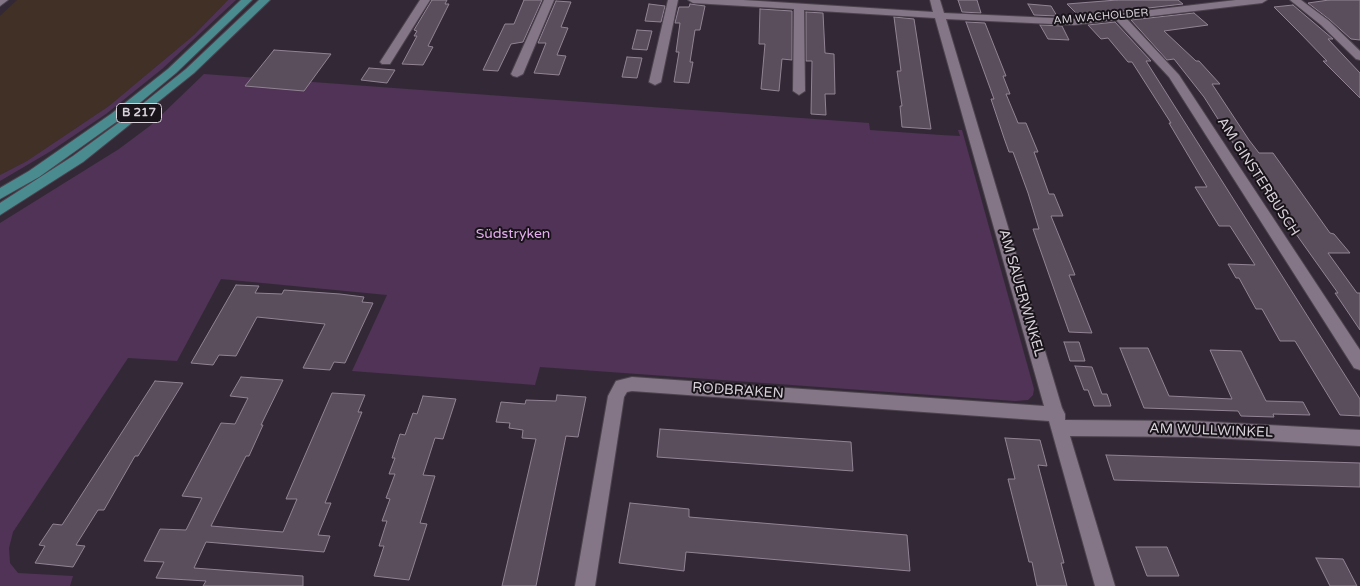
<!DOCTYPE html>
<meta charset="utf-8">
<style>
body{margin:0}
canvas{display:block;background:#332836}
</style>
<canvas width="1360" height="586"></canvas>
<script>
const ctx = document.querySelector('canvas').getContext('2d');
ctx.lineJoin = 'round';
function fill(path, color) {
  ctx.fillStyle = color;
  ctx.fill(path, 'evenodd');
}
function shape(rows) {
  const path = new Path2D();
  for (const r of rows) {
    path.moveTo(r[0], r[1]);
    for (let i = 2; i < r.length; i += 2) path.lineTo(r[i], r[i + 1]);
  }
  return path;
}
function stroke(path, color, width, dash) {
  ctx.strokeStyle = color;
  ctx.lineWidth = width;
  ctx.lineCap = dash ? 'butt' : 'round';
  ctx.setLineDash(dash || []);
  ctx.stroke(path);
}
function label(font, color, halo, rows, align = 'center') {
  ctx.font = font + ' "Varela Round",sans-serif';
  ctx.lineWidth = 4;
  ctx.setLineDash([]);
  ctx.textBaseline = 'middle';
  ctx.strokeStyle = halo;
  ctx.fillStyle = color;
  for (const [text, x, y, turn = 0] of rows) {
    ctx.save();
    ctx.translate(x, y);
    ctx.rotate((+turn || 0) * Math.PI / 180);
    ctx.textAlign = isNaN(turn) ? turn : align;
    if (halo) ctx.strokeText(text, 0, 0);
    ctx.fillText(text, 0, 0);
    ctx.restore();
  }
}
fill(shape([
 [17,0,228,0,194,35,109,106,27,161,0,175,0,16]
]), '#413026');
fill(shape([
 [228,0,236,0,162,69,106,114,51,151,0,181,0,175,27,161,109,106,194,35],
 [204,74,869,123,870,130,941,135,960,136,958,130,962,130,1034,389,1033,395,1028,400,1015,401,540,367,535,385,352,371,387,295,221,279,177,361,128,358,13,532,9,548,10,563,18,573,73,576,70,586,0,586,0,223,119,149,151,125]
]), '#503356');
const building = shape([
 [432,0,447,0,445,4,449,4,428,46,433,47,423,65,402,64,417,36,414,36,417,31,414,30,432,0],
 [524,0,542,0,523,42,511,44,498,71,483,70,505,24,514,24,524,0],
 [958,0,977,0,981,13,962,12,958,0],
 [1117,0,1178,0,1183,4,1079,16,1067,4,1117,0],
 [1329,0,1360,0,1360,40,1351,39,1330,20,1308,3,1329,0],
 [556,1,571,2,561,27,568,28,557,55,566,56,559,75,534,73,546,43,538,43,556,1],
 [649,4,665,6,661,22,645,21,649,4],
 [690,4,705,6,700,30,695,30,690,62,693,62,689,83,674,82,679,52,676,52,680,23,675,23,679,7,689,7,690,4],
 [1028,4,1051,6,1057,16,1034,15,1028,4],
 [1293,5,1333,39,1328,39,1360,73,1360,98,1323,61,1327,61,1299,32,1274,7,1293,5],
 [760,9,792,11,792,60,782,59,779,91,761,89,765,44,759,44,760,9],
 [806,12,823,13,825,53,834,54,835,94,825,94,826,115,811,114,812,61,806,61,806,12],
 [1194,13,1208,25,1164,31,1196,61,1199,61,1220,84,1212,84,1249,140,1259,153,1273,153,1330,233,1334,234,1350,253,1328,253,1357,293,1360,293,1360,330,1335,293,1338,293,1249,168,1204,97,1174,59,1167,60,1131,20,1194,13],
 [894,17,914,19,931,129,902,127,900,106,902,106,897,71,901,71,894,17],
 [966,22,985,23,1006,76,1003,76,1010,94,1006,94,1016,118,1018,123,1026,123,1038,152,1034,152,1049,194,1054,194,1063,216,1051,216,1075,275,1069,275,1092,333,1069,332,1033,229,1039,229,1028,193,1013,152,1009,152,1004,138,991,99,994,99,966,22],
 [1115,22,1151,61,1146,61,1360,399,1360,416,1340,415,1295,341,1280,341,1262,309,1256,309,1239,278,1236,278,1228,264,1255,265,1230,226,1219,226,1195,187,1207,187,1169,123,1171,123,1132,62,1128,62,1108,38,1101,39,1088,25,1115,22],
 [1040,25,1062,26,1069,40,1048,39,1040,25],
 [637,30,652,31,647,50,632,49,637,30],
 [274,50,331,54,304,91,245,86,274,50],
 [627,57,642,58,637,78,622,77,627,57],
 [369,68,395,70,387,83,361,80,369,68],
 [236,285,259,286,255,293,282,294,284,290,340,294,364,297,362,302,373,303,345,363,334,362,330,370,303,368,325,324,257,317,236,356,219,355,213,365,191,363,236,285],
 [1064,342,1079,342,1085,361,1070,361,1064,342],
 [1120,348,1148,348,1169,396,1232,399,1210,350,1241,351,1266,401,1303,402,1310,415,1273,414,1274,417,1241,416,1238,411,1144,408,1120,348],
 [1075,366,1092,367,1102,394,1107,394,1111,406,1094,406,1088,390,1084,390,1075,366],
 [241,377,283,380,261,425,263,425,249,456,246,456,211,526,283,532,297,499,286,499,332,393,365,395,358,412,362,412,325,503,331,503,318,535,330,536,324,552,206,542,194,568,303,576,303,586,203,586,206,581,156,578,164,562,144,561,160,529,186,530,202,498,182,496,221,423,235,424,248,398,230,396,241,377],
 [155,381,183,383,138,456,135,456,104,510,98,510,76,545,85,546,73,567,35,563,45,546,39,545,53,524,62,525,155,381],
 [557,395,586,397,578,437,566,436,536,586,502,586,536,439,522,438,523,430,509,428,510,423,496,422,501,402,525,404,526,400,556,401,557,395],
 [423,396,456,399,443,439,435,438,423,475,435,476,420,523,427,524,409,580,374,576,384,546,379,546,387,521,382,521,390,499,386,498,395,474,389,474,395,458,392,458,400,434,405,435,413,413,417,414,423,396],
 [660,429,851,442,853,471,657,457,660,429],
 [1005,438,1040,440,1047,466,1038,465,1064,563,1061,563,1067,586,1037,586,1032,562,1029,562,1008,479,1015,479,1005,438],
 [1106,455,1360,463,1360,487,1114,480,1106,455],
 [630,503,689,509,689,517,907,535,910,571,686,552,684,571,619,563,630,503],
 [1136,547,1167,547,1179,576,1147,576,1136,547],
 [1316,558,1343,559,1357,586,1330,586,1316,558]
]);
fill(building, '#5a4e5d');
stroke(building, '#918393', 1);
const street = shape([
 [0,0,8,0,0,6,0,0],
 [420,0,430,0,390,64,382,64,380,62,420,0],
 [544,0,554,0,523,74,517,77,513,76,511,74,544,0],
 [668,0,678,0,661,82,655,85,649,82,668,0],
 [688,0,743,0,933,12,930,0,940,0,944,13,1074,19,1236,0,1267,0,1262,3,1127,19,1179,75,1360,350,1360,370,1354,368,1169,77,1116,20,1074,25,946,19,1062,408,1065,414,1065,420,1195,421,1360,430,1360,446,1195,437,1070,436,1115,586,1095,586,1049,421,632,391,627,392,624,397,595,586,575,586,608,396,616,381,632,377,1044,406,935,18,804,10,805,91,799,95,793,91,794,9,693,3,688,0],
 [1290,0,1301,0,1329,21,1360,51,1360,60,1356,59,1321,25,1290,0]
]);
const primary = shape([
 [241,0,252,0,176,73,119,120,39,177,0,199,0,188,29,171,111,114,168,69,241,0],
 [259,0,270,0,194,73,83,162,0,215,0,203,73,156,125,118,186,69,259,0]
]);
stroke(street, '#4c434e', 2);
stroke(primary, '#4c434e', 2);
fill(street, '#847686');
fill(primary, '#4a8b90');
label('11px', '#d8d1da', '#181319', [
 ["AM WACHOLDER",1101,17,-5]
]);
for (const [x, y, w] of [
 [139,113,45]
]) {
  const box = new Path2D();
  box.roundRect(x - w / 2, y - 9.5, w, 19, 4);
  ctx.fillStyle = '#181319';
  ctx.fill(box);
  stroke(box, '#d8d1da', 1);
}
label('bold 12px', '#d8d1da', null, [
 ["B 217",139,113]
]);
label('14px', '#d8d1da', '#181319', [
 ["AM GINSTERBUSCH",1258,177,57],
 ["AM SAUERWINKEL",1021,293,74],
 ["RODBRAKEN",738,391,4],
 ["AM WULLWINKEL",1211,431,2]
]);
label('14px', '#e2aced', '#181319', [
 ["Südstryken",513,234]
]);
</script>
